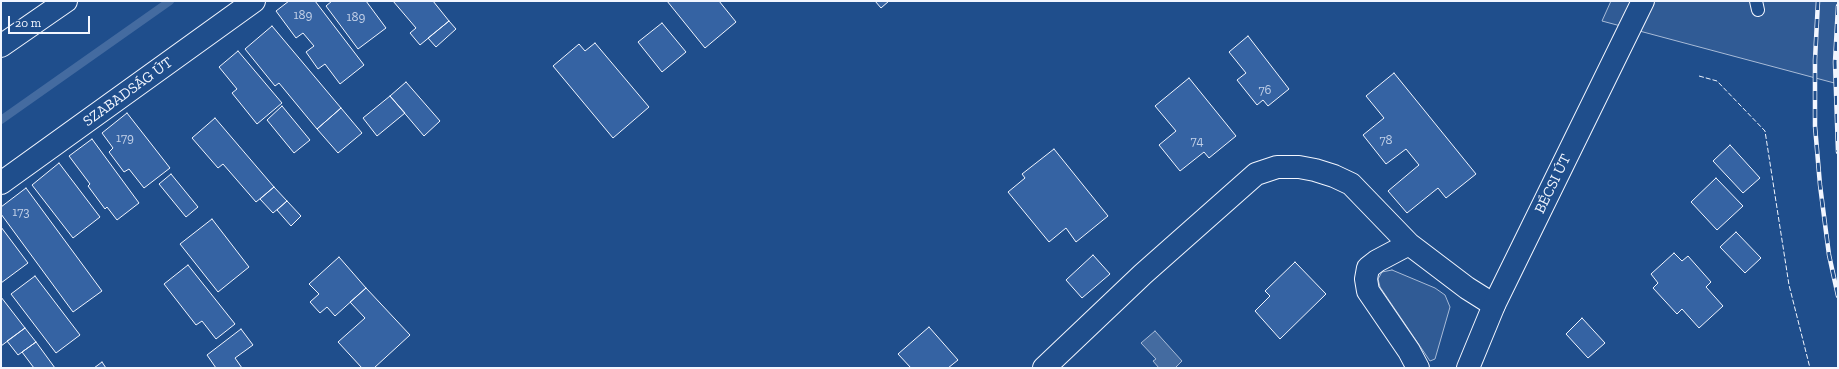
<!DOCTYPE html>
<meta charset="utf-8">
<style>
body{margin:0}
#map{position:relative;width:1839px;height:369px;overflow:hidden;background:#1f4e8c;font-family:"Zilla Slab",serif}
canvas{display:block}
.frame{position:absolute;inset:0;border:2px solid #f2f6ff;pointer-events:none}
.scale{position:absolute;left:8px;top:16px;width:82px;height:18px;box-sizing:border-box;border:2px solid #f2f6ff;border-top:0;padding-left:5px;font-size:12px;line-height:14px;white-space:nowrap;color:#f2f6ff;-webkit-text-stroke:3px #1f4e8c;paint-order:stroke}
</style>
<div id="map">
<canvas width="1839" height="369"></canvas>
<div class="frame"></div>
<div class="scale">20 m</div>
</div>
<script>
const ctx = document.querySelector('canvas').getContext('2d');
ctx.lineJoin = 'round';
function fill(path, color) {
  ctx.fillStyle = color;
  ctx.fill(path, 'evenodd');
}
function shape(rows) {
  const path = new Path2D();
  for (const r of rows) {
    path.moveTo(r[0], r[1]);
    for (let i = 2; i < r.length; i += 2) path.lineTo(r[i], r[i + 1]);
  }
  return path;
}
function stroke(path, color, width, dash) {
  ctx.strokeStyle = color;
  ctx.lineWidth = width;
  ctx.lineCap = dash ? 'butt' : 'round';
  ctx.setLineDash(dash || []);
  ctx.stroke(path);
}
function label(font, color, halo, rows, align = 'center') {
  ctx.font = font + ' "Zilla Slab",serif';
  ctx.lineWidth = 3;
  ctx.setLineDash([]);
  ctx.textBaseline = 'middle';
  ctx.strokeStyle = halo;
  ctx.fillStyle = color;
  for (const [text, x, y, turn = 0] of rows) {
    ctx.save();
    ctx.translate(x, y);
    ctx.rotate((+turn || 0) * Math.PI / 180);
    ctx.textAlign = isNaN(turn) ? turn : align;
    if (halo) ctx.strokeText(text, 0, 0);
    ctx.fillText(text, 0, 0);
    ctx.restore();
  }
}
const built = shape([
 [1611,1,1838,1,1838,84,1602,21,1611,1],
 [1392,270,1435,288,1445,295,1450,307,1435,359,1430,361,1380,287,1378,279,1382,272,1392,270]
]);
fill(built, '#305b95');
stroke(built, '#a8bbd7', 1);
const water = shape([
 [1155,331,1182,361,1175,368,1159,368,1153,361,1156,359,1141,343,1155,331]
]);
fill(water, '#446ba0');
stroke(water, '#a8bbd7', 1);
stroke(shape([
 [1,120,170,1]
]), '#446ba0', 8);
const building = shape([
 [289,1,315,1,364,65,340,84,325,64,318,69,306,52,314,46,303,33,296,38,276,11,289,1],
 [332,1,366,1,386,28,358,49,326,6,332,1],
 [393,1,433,1,449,21,420,45,410,33,416,28,393,1],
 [667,1,719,1,736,22,705,48,667,1],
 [875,1,889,1,881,8,875,1],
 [449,21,456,29,436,47,428,38,449,21],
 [662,23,686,52,662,72,638,42,662,23],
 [272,26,341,108,317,129,279,83,275,86,245,49,272,26],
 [1248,36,1289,89,1268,106,1263,100,1257,105,1237,80,1246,73,1229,52,1248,36],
 [595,43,649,107,613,138,553,66,579,44,585,51,595,43],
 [238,51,282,103,257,124,232,93,237,89,219,67,238,51],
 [1394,73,1476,174,1446,198,1438,188,1407,213,1388,191,1419,165,1406,149,1386,164,1363,135,1384,118,1366,96,1394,73],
 [1189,78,1236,136,1209,158,1204,152,1180,171,1159,145,1176,131,1155,106,1189,78],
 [406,82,440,121,424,136,390,96,406,82],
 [390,96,405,113,377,136,363,118,390,96],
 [282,106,310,140,294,153,267,120,282,106],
 [341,108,362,133,338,153,317,129,341,108],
 [127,113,170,168,144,188,129,169,124,172,109,152,113,148,102,133,127,113],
 [215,118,274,187,256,202,223,164,218,168,192,138,215,118],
 [92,139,139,203,117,220,107,207,105,209,88,186,90,184,69,156,92,139],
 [1730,145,1760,178,1743,193,1713,161,1730,145],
 [1054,149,1108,216,1076,242,1066,228,1049,242,1008,192,1025,178,1022,174,1054,149],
 [59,163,100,217,73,238,32,185,59,163],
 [171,174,198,207,186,217,159,184,171,174],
 [1716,178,1743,206,1717,230,1691,202,1716,178],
 [274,187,287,201,273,213,260,199,274,187],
 [26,188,102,291,73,312,1,214,1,207,26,188],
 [287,201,301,216,291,226,277,210,287,201],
 [212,219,249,267,218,292,180,244,212,219],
 [1,227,28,263,1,283,1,227],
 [1736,232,1761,258,1745,273,1720,247,1736,232],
 [1674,253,1682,261,1688,256,1711,282,1706,287,1723,306,1699,328,1682,309,1677,314,1653,288,1658,283,1651,274,1674,253],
 [1093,255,1110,274,1082,298,1066,280,1093,255],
 [339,257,366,288,335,316,327,307,320,313,310,302,319,294,309,284,339,257],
 [1295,262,1326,294,1280,339,1255,311,1270,296,1265,291,1295,262],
 [188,265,235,324,216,339,202,321,196,325,164,284,188,265],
 [35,276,80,335,56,353,11,294,35,276],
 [366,288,410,335,374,368,362,368,338,342,365,318,350,302,366,288],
 [1,297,25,328,1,346,1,297],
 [1582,318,1605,343,1588,358,1566,334,1582,318],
 [929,327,958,360,948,368,911,368,898,354,929,327],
 [25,328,36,342,18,355,7,341,25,328],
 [241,329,253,345,235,358,242,368,216,368,207,355,241,329],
 [36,342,55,368,34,368,22,352,36,342],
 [102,362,106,368,94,368,102,362]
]);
fill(building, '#3563a3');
stroke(building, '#f2f6ff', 1);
const service = shape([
 [1756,1,1758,10]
]);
const minor = shape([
 [1,183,254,1],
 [1409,244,1377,261,1368,268,1366,279,1368,291,1409,351,1418,368],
 [1044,368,1143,274,1256,174,1277,167,1299,167,1315,170,1334,176,1351,184,1409,244,1467,288,1494,305]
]);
const secondary = shape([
 [1,46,66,1]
]);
const primary = shape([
 [1468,368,1494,305,1643,1]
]);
stroke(service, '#f2f6ff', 14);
stroke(minor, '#f2f6ff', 24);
stroke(secondary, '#f2f6ff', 24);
stroke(primary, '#f2f6ff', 24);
stroke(service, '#1f4e8c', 12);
stroke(minor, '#1f4e8c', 22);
stroke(secondary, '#1f4e8c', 22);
stroke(primary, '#1f4e8c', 22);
const rail = shape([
 [1818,1,1815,60,1815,126,1820,185,1829,255,1838,296],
 [1838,6,1835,62,1838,152]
]);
stroke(rail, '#f2f6ff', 4.5);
stroke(rail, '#1f4e8c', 3, [9]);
stroke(shape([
 [1699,76,1717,81,1765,131,1789,285,1810,368]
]), '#f2f6ff', 1, [5, 2]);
label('13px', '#c3d1e8', null, [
 ["189",303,15],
 ["189",356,17],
 ["76",1265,90],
 ["179",125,138],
 ["78",1386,140],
 ["74",1197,141],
 ["173",21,212]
]);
label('15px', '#f2f6ff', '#1f4e8c', [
 ["SZABADSÁG ÚT",128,92,-36],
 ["BÉCSI ÚT",1553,184,-64]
]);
</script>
